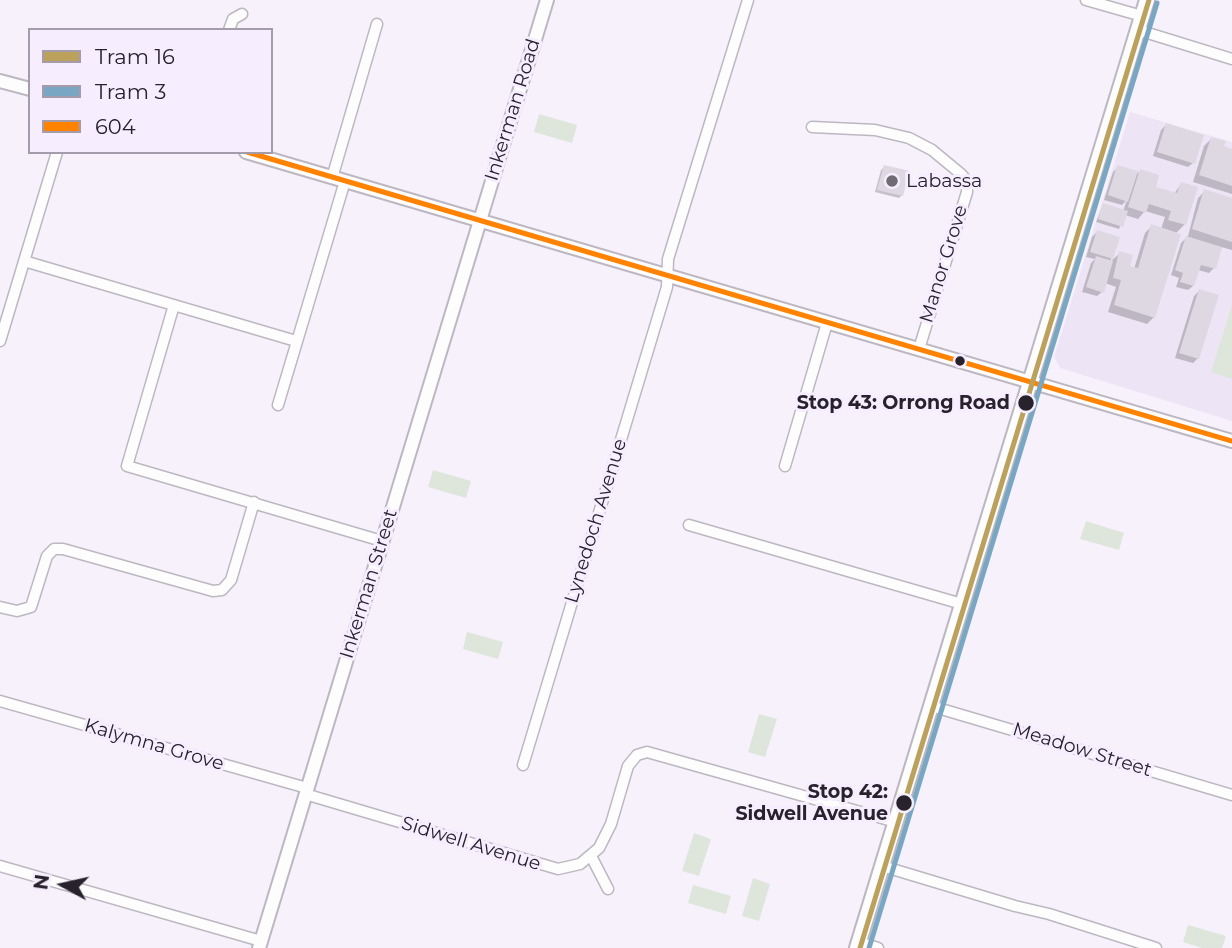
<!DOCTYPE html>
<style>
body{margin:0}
#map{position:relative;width:1232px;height:948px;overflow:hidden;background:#f6f1fb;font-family:Montserrat,sans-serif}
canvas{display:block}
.legend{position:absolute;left:28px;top:28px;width:245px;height:126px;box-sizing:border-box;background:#f6edff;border:2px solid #a49cab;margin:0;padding:9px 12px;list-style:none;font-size:21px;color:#28222d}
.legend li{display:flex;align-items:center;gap:14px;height:35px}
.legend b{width:35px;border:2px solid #a49cab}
.north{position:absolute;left:28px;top:850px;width:70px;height:70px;-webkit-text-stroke:5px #f6edff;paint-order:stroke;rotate:278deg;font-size:19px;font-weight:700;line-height:28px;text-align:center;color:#28222d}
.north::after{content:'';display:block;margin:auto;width:24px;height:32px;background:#28222d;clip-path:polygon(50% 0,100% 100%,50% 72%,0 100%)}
</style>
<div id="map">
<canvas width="1232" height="948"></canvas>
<ul class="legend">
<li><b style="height:9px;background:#bca15d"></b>Tram 16</li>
<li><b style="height:9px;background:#79a7c3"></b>Tram 3</li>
<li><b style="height:9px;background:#ff8200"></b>604</li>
</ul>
<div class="north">N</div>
</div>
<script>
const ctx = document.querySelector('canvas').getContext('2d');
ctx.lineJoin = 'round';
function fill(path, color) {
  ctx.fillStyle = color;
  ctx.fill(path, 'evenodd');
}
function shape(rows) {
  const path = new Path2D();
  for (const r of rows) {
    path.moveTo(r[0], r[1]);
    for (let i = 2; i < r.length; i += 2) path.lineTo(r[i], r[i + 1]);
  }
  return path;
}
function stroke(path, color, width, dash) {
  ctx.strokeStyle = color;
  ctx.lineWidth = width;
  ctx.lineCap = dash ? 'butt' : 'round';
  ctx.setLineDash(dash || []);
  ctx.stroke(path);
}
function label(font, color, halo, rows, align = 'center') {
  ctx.font = font + ' Montserrat,sans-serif';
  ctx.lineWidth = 6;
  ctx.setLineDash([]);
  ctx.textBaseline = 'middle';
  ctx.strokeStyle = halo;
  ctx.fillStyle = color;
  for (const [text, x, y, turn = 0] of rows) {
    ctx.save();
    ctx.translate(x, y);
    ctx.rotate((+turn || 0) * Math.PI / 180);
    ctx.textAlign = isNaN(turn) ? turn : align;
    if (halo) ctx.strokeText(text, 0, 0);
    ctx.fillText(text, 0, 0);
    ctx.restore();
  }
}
fill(shape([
 [1130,112,1232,142,1232,421,1060,368,1054,357]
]), '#ede5f5');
fill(shape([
 [539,114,577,125,572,143,534,132],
 [1232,305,1232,379,1211,372],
 [433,470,471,481,466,498,428,487],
 [1086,521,1124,533,1119,550,1080,539],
 [467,632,503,642,498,659,463,649],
 [759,714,777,719,765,757,748,752],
 [694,833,711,839,699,876,682,871],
 [753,878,770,884,759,921,742,916],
 [693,885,731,896,726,914,688,903],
 [1188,925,1226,936,1222,948,1202,948,1183,942]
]), '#dee6dc');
fill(shape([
 [1166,125,1193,163,1188,167,1153,156,1161,130],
 [1211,139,1222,147,1232,150,1232,194,1193,182,1204,146],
 [884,167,902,195,899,198,875,192,881,170],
 [1118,167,1134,177,1140,171,1154,188,1174,194,1181,184,1196,188,1184,225,1175,234,1154,317,1147,324,1108,312,1116,287,1105,283,1102,292,1097,296,1082,292,1091,263,1095,259,1086,257,1092,237,1097,232,1118,238,1110,262,1120,253,1128,267,1134,269,1145,233,1152,226,1161,229,1165,217,1145,211,1138,219,1125,215,1119,229,1096,222,1103,205,1123,211,1127,200,1122,205,1104,200,1113,172],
 [1205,191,1232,200,1232,250,1221,247,1214,268,1209,273,1198,270,1193,286,1188,290,1176,287,1179,278,1171,275,1181,243,1188,236,1198,198],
 [1199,291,1198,358,1193,363,1175,358,1194,296]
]), '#0003');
fill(shape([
 [1166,123,1204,135,1195,164,1157,152],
 [1211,137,1226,141,1224,146,1232,149,1232,186,1199,175],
 [884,165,910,171,903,196,877,190],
 [1117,165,1138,171,1128,202,1108,195],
 [1140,169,1159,175,1156,187,1177,193,1181,182,1198,187,1186,225,1168,220,1171,211,1149,204,1146,213,1128,207],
 [1204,189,1232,198,1232,242,1192,229],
 [1103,203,1128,211,1123,227,1098,219],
 [1151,224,1181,234,1155,318,1114,305,1121,280,1113,278,1119,251,1133,255,1130,266,1138,268],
 [1097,230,1120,237,1113,259,1090,252],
 [1186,236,1222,247,1216,269,1201,265,1194,286,1180,282,1183,273,1175,270],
 [1096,256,1113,261,1104,293,1086,287],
 [1199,289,1219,295,1199,359,1179,353]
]), '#ddd8e2');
const minor = shape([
 [1086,0,1142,16],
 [229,30,233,19,242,14],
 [1138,30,1232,59],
 [812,127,875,130,909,138,932,150,961,174,967,181,967,192,919,349],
 [332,178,377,24],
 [24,261,296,341],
 [174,305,127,466,382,541],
 [0,341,57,152],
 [278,405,345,181],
 [785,466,827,323],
 [689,525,962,604],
 [0,607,17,611,31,607,47,556,54,549,63,549,213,591,222,590,231,580,254,502],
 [0,701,307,788],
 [931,706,1232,795],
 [523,765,667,287,668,259,748,0],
 [305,794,558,869,580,864,599,848,611,824,628,766,637,755,647,752,896,822],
 [591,856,608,889],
 [0,866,261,941],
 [882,866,1015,906,1049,914,1156,948],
 [859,942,878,948]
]);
const tertiary = shape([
 [0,81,30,89],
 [246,152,1232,441],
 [259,948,547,0]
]);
const secondary = shape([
 [857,948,1147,0]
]);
stroke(minor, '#bcb7c0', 13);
stroke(tertiary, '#bcb7c0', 16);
stroke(secondary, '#bcb7c0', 18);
stroke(minor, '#fefdfe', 10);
stroke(tertiary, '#fefdfe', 12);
stroke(secondary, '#fefdfe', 14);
stroke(shape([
 [247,152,1232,441]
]), '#ff8200', 5);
stroke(shape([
 [860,948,1149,0]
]), '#bca15d', 5);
stroke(shape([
 [869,948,1157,3]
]), '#79a7c3', 5);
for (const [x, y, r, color] of [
 [892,181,7,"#706a75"],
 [960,361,6,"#28222d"],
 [1026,403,9,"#28222d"],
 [904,803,9,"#28222d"]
]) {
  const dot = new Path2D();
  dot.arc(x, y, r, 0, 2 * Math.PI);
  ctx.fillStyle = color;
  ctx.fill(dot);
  stroke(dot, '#f6edff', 2.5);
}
label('19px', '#28222d', '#f6edff', [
 ["Inkerman Road",513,110,-73],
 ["Manor Grove",944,264,-73],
 ["Lynedoch Avenue",596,521,-73],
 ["Inkerman Street",369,584,-73],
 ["Kalymna Grove",154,745,16],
 ["Meadow Street",1082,750,17],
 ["Sidwell Avenue",471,844,17]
]);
label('19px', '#28222d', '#f6edff', [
 ["Labassa",906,181]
], 'left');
label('bold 19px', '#28222d', '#f6edff', [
 ["Stop 43: Orrong Road",1010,403],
 ["Stop 42:",888,792],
 ["Sidwell Avenue",888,814]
], 'right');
</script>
